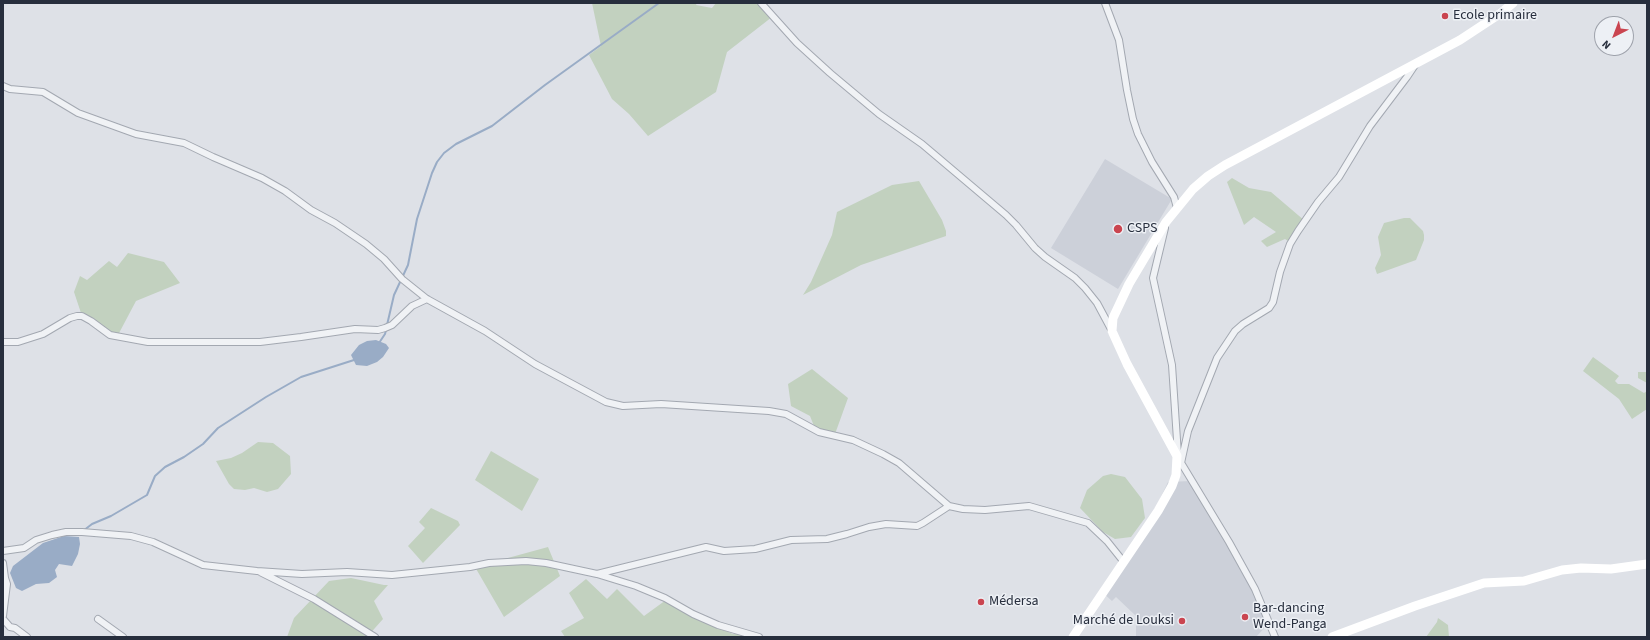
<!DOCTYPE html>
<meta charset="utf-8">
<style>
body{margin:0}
#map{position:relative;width:1650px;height:640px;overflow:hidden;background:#dee1e7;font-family:"Source Sans 3",sans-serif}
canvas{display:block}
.frame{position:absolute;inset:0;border:4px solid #272e3d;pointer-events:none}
.north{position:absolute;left:1594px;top:16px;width:40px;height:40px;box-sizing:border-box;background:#edf0f5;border:1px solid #9ea2ab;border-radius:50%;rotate:222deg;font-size:11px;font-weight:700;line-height:16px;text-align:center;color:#272e3d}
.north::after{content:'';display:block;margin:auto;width:14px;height:18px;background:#ca4550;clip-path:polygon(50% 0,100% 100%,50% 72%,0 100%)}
</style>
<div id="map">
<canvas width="1650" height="640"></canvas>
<div class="frame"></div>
<div class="north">N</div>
</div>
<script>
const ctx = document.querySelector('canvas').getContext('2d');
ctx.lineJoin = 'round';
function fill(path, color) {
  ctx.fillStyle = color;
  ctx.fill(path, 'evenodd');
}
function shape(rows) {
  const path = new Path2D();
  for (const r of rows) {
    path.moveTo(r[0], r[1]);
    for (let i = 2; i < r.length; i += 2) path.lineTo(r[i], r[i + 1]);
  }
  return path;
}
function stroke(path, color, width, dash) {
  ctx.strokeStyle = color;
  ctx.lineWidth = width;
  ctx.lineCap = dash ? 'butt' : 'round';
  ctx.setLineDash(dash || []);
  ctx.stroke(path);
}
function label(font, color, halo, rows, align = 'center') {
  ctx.font = font + ' "Source Sans 3",sans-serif';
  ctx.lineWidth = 3;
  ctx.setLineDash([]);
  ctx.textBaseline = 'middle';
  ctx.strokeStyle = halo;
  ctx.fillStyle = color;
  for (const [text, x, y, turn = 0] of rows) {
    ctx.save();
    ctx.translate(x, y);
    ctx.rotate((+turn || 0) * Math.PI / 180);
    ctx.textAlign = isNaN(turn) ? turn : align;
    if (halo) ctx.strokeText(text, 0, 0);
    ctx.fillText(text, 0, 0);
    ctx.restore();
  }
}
fill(shape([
 [1105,159,1172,199,1118,289,1051,248],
 [1191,481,1255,589,1269,623,1256,637,1136,637,1136,616,1116,597,1112,601,1102,592,1156,507,1168,482]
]), '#ccd0d9');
fill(shape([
 [592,3,697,3,696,5,712,8,716,3,759,3,772,17,727,52,716,92,648,136,629,114,612,99,589,55,601,46],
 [1232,178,1249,188,1271,192,1305,221,1291,243,1285,239,1267,247,1261,241,1276,232,1254,217,1244,225,1227,182],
 [919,181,942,220,946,231,946,236,861,265,803,295,811,282,832,235,837,212,892,185],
 [1404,218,1410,218,1423,231,1424,235,1424,240,1416,260,1377,274,1375,268,1381,255,1378,237,1384,223],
 [128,253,164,262,180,283,136,301,118,335,108,332,82,316,74,292,80,276,87,280,109,261,117,267],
 [1593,357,1619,376,1615,381,1618,384,1629,384,1644,393,1647,391,1647,409,1632,419,1619,399,1583,371],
 [812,369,848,398,835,434,821,430,814,426,810,416,791,406,788,384],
 [1638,372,1647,372,1647,383,1638,378],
 [258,442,273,443,290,456,291,474,278,489,267,492,254,488,245,490,234,489,229,484,216,461,231,458,242,453],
 [491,451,539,479,522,511,475,480],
 [1111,474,1125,477,1142,499,1145,518,1131,537,1115,539,1103,532,1080,508,1087,490,1103,476],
 [431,508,458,521,460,525,423,563,408,546,425,528,419,522],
 [548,547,560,576,504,617,475,567],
 [351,578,384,585,388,585,374,601,383,619,367,637,287,637,294,618,329,581],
 [586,579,607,599,617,589,644,616,666,600,721,629,733,634,745,634,746,637,565,637,561,631,584,618,569,593],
 [1438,618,1448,625,1449,637,1426,637,1437,622]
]), '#c2d1bf');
fill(shape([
 [376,340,386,344,389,348,383,357,377,362,367,366,356,365,351,355,359,345,367,341],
 [64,536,79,537,80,544,78,554,72,566,59,564,55,570,57,577,49,583,36,584,22,591,16,588,10,573,13,566,43,543]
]), '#99acc6');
stroke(shape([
 [387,325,394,295,408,265,417,219,432,173,437,162,444,153,456,144,492,126,545,85,659,3],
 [379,343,385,334,386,330],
 [83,531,92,524,111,516,147,495,155,476,165,467,184,457,203,444,218,428,266,397,301,377,354,360]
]), '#99acc6', 2);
const street = shape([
 [761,3,797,43,830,73,879,114,922,144,1006,215,1016,225,1035,248,1045,257,1075,278,1085,288,1097,303,1112,331],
 [1105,3,1119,40,1127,90,1133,119,1138,134,1152,162,1174,197,1177,208],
 [3,86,10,89,43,92,78,113,136,134,184,143,213,157,262,178,285,191,311,210,335,223,366,244,384,259,402,279,427,299,485,331,535,364,606,402,623,406,661,404,769,411,786,414,819,432,853,440,883,454,899,463,949,506,963,509,985,510,1029,506,1088,523,1107,541,1123,561],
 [1165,228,1153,278,1172,365,1178,455],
 [3,342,18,342,43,334,70,318,77,316,82,316,91,321,110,335,148,342,260,342,301,337,355,329,378,330,385,328,392,325,412,306,427,299],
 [1180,461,1229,542,1255,589,1275,637],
 [1181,463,1188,431,1217,358,1235,331,1243,324,1269,308,1273,302,1280,272,1290,244,1298,231,1318,202,1339,177,1370,126,1407,77,1415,65],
 [3,551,24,548,36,540,52,535,66,532,82,532,131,536,153,542,203,565,257,571,302,574,347,572,392,575,470,567,489,563,526,561,546,563,597,574,706,547,724,551,755,549,791,540,827,539,847,534,869,527,886,524,917,526,923,523,949,506],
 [3,563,5,578,3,580],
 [260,572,314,599,375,637],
 [597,574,636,586,665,598,693,614,718,625,759,637],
 [3,616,7,584,5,578],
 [3,619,10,627,15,628,27,637],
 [98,619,123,637]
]);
stroke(street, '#a3a8b1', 8);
stroke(street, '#f0f2f5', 6);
stroke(shape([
 [1073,637,1158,511,1172,486,1176,475,1177,456,1127,364,1112,331,1113,318,1129,284,1166,222,1193,189,1208,176,1225,165,1460,40,1501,13,1513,3],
 [1332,637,1415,606,1484,583,1524,581,1562,570,1581,568,1611,569,1647,564]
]), '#fff', 9);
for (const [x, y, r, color] of [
 [1445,16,4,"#ca4550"],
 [1118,229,5,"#ca4550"],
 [981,602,4,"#ca4550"],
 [1245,617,4,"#ca4550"],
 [1182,621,4,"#ca4550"]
]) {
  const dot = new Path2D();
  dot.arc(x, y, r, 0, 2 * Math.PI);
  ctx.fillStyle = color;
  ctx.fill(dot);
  stroke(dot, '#edf0f5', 1.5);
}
label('14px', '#272e3d', '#edf0f5', [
 ["Ecole primaire",1453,16],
 ["CSPS",1127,229],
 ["Médersa",989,602],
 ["Bar-dancing",1253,609],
 ["Wend-Panga",1253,625],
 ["Marché de Louksi",1174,621,"right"]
], 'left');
</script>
